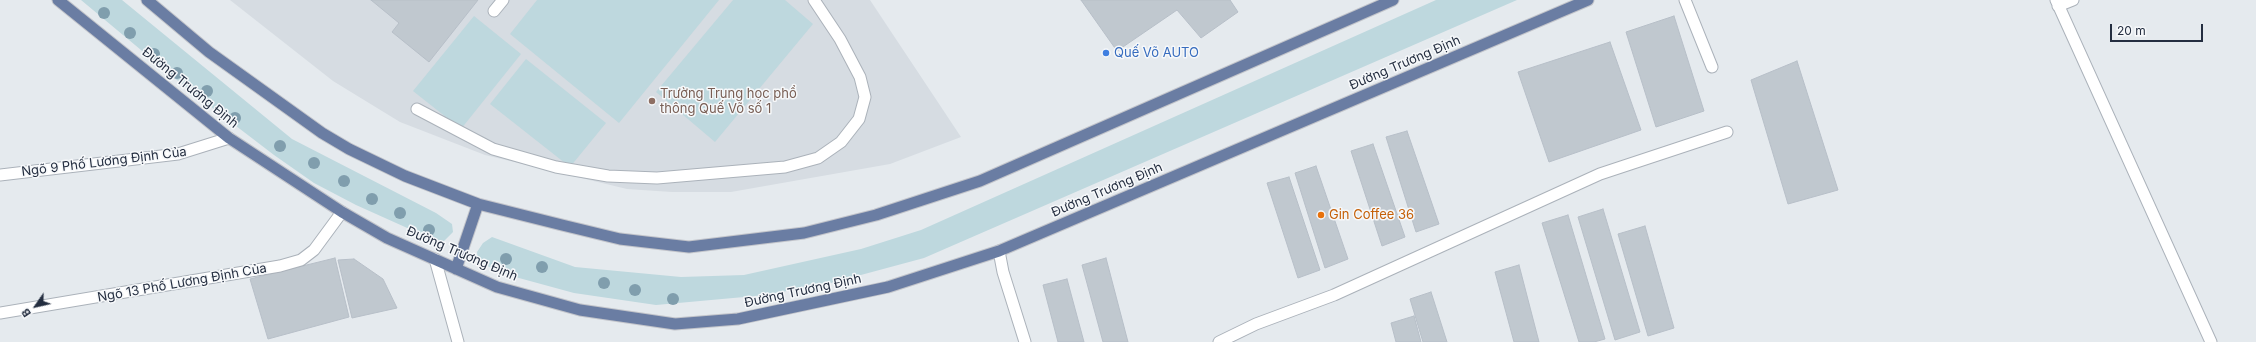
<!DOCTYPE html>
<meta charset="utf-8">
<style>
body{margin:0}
#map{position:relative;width:2256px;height:342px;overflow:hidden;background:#e5eaee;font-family:Inter,sans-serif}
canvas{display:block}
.north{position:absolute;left:16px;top:286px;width:40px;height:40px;-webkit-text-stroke:3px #f6f8fa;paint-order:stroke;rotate:236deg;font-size:11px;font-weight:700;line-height:16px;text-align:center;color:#242e40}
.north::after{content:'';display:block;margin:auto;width:14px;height:18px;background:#242e40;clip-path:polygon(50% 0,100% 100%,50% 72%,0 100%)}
.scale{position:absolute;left:2110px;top:24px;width:93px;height:18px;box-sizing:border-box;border:2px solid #242e40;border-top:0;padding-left:5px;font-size:12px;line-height:14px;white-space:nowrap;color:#242e40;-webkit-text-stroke:3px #f6f8fa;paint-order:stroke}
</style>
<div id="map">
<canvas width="2256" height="342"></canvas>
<div class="north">B</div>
<div class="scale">20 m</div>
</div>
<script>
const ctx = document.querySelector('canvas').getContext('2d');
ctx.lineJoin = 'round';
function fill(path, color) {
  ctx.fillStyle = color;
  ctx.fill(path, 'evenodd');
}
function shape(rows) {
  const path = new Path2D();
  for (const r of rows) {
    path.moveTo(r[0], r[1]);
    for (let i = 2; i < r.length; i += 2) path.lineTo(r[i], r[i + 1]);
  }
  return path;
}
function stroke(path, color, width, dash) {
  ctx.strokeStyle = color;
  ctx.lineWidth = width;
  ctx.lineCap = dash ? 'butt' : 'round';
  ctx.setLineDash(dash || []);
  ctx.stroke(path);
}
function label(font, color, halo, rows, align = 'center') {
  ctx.font = font + ' Inter,sans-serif';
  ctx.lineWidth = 3;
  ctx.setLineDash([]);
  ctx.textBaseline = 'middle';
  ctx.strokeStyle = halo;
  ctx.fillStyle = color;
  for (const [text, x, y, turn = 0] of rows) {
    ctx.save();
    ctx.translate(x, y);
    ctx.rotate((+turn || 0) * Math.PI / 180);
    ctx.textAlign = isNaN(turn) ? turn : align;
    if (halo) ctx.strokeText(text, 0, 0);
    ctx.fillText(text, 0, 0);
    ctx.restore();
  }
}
fill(shape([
 [230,0,870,0,961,137,890,164,731,192,672,192,627,189,485,155,400,122,333,81]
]), '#d6dce2');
fill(shape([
 [81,0,122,0,292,139,436,213,452,224,453,232,444,241,434,240,356,205,314,183,274,155,189,90],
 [537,0,719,0,619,123,510,34],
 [733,0,785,0,813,24,715,142,656,92],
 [1436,0,1517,0,924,258,820,286,755,296,656,305,574,293,508,275,478,262,477,252,483,243,492,237,575,267,681,277,744,275,861,249,921,230],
 [474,16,521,54,461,129,413,91],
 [526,59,606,123,570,167,490,104]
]), '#bed8de');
const building = shape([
 [371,0,478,0,429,62,392,32,399,23,371,0],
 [1081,0,1230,0,1238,12,1201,38,1177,10,1117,51,1081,0],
 [1674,16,1704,111,1656,127,1626,32,1674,16],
 [1610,42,1641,130,1549,162,1518,72,1610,42],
 [1797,61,1838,190,1788,204,1751,80,1797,61],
 [1407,131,1439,224,1416,232,1386,137,1407,131],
 [1373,144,1405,237,1382,246,1351,151,1373,144],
 [1316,166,1348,259,1325,268,1295,173,1316,166],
 [1289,177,1320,270,1298,278,1267,183,1289,177],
 [1603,209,1640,332,1615,340,1578,217,1603,209],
 [1568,215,1605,339,1594,342,1579,342,1542,223,1568,215],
 [1645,226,1674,328,1648,336,1618,234,1645,226],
 [335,258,349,317,268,339,250,279,335,258],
 [1106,258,1128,342,1103,342,1082,265,1106,258],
 [354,259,383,279,397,308,352,318,338,260,354,259],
 [1519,265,1539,342,1514,342,1495,272,1519,265],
 [1067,279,1084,342,1058,342,1043,285,1067,279],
 [1431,292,1447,342,1423,342,1410,299,1431,292],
 [1414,316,1421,342,1396,342,1391,323,1414,316]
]);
fill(building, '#c0c8cf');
stroke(building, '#b7bfc8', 1);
const service = shape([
 [1685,0,1712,67],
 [494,11,503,0],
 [417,109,493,149,556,167,608,176,657,178,785,167,818,158,841,142,859,119,865,97,860,77,840,39,814,0]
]);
const minor = shape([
 [2056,0,2211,342],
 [2058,6,2073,0],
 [0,175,178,154,229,138],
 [999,251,1003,272,1025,342],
 [435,259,458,342],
 [0,313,280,266,301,260,314,250,342,212],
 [1219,342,1256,324,1334,295,1600,174,1727,132]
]);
const primary = shape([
 [58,0,229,138,342,212,387,238,497,287,580,310,675,324,738,319,888,287,999,251,1588,0],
 [147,0,209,52,322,133,349,149,405,176,478,204,562,225,620,239,689,247,804,233,876,215,980,181,1393,0],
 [456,269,478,204]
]);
stroke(service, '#abb2ba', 13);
stroke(minor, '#abb2ba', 13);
stroke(primary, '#c2c4ca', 13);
stroke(service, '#fff', 11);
stroke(minor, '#fff', 11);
stroke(primary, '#6a7da3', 11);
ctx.fillStyle = '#809ead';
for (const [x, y] of [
 [104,13],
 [130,33],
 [154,54],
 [177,73],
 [207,91],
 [235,118],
 [280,146],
 [314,163],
 [344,181],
 [372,199],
 [400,213],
 [429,230],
 [506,259],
 [542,267],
 [604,283],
 [635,290],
 [673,299]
]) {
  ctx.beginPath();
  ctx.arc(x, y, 6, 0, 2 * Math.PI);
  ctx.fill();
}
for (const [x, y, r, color] of [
 [1106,53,4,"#3f7fe0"],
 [652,101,4,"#8d6e63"],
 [1321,215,4,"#e8710a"]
]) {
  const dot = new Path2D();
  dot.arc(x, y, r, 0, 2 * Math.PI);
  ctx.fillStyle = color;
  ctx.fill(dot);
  stroke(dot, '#f6f8fa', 1.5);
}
label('13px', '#366cbe', '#f6f8fa', [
 ["Quế Võ AUTO",1114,53]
], 'left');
label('13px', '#242e40', '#f6f8fa', [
 ["Đường Trương Định",1405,63,-23],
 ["Đường Trương Định",190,88,39],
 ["Ngõ 9 Phố Lương Định Của",104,162,-7],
 ["Đường Trương Định",1107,190,-23],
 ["Đường Trương Định",462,254,23],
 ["Ngõ 13 Phố Lương Định Của",182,283,-10],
 ["Đường Trương Định",803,291,-12]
]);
label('13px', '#785e54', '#f6f8fa', [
 ["Trường Trung học phổ",660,94],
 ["thông Quế Võ số 1",660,109]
], 'left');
label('13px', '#c56008', '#f6f8fa', [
 ["Gin Coffee 36",1329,215]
], 'left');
</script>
